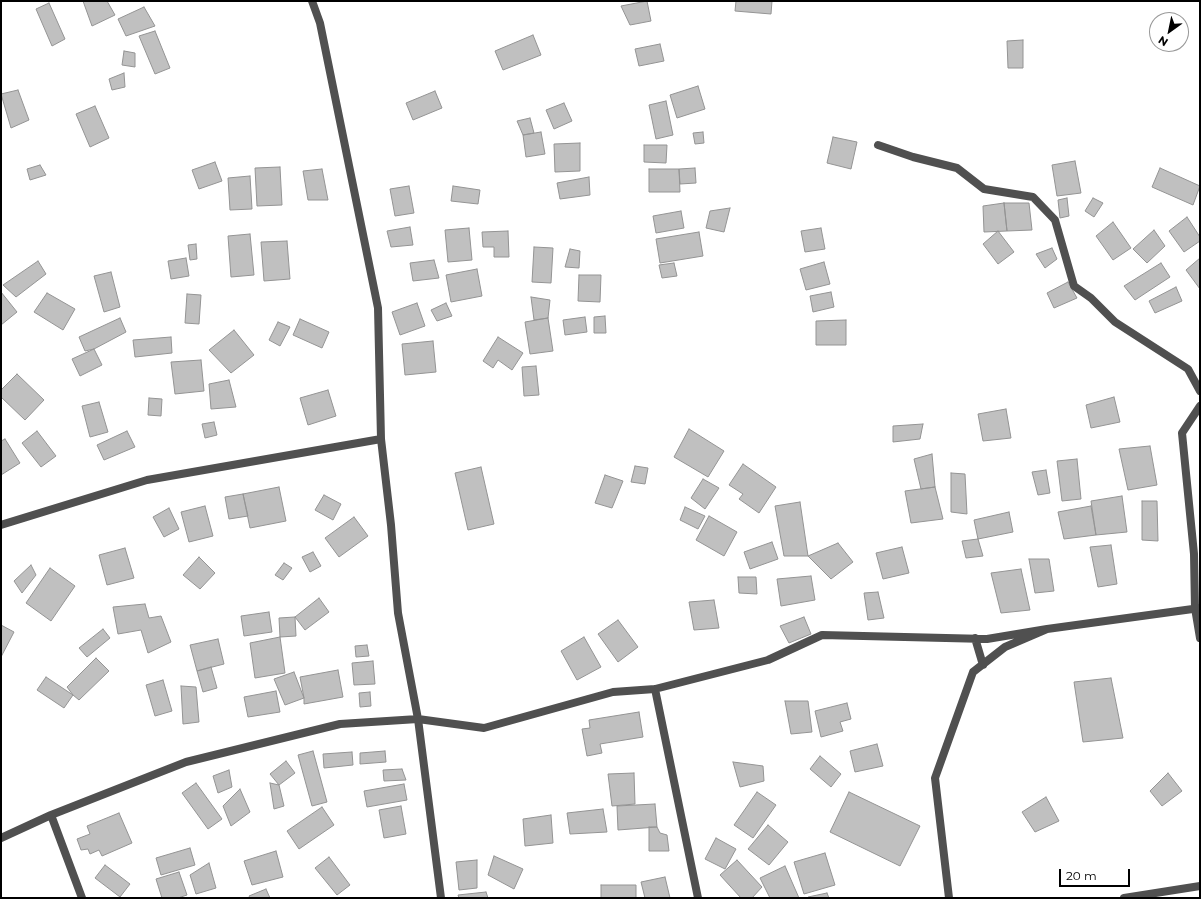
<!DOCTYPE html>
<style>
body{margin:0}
#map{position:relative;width:1201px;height:899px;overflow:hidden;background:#fff;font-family:Montserrat,sans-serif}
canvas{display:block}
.frame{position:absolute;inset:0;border:2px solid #000;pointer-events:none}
.north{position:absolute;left:1149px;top:12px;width:40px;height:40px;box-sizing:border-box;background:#fff;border:1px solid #999;border-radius:50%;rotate:213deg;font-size:11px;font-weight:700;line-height:16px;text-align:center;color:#000}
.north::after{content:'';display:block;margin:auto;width:14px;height:18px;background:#000;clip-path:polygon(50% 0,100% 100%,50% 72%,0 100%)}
.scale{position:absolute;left:1059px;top:869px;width:71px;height:18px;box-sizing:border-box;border:2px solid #000;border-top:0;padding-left:5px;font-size:12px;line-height:14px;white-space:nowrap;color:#000;-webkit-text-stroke:3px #fff;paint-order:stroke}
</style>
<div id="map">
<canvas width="1201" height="899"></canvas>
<div class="frame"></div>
<div class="north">N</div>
<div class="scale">20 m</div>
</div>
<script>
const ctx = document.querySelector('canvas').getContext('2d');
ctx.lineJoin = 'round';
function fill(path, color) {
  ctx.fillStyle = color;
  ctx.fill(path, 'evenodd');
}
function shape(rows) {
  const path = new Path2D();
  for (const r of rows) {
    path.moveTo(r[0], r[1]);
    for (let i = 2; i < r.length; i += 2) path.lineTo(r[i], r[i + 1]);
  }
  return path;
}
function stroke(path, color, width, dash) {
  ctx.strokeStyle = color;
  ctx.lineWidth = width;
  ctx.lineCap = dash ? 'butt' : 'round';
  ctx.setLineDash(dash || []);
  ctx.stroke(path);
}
const building = shape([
 [83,1,107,1,115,15,92,26,83,1],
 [647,1,651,21,630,25,621,6,647,1],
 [736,1,772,1,771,14,735,11,736,1],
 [49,3,65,39,52,46,36,9,49,3],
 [144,7,155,26,126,36,118,19,144,7],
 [155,31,170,68,155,74,139,36,155,31],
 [533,35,541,55,503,70,495,51,533,35],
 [1023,40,1023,68,1008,68,1007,41,1023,40],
 [660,44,664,61,639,66,635,49,660,44],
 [124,51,135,53,135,67,122,65,124,51],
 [124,73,125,87,112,90,109,79,124,73],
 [698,86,705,109,677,118,670,95,698,86],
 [18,90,29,120,11,128,1,94,18,90],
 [435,91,442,108,413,120,406,103,435,91],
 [666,101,673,135,656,139,649,105,666,101],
 [564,103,572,121,554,129,546,110,564,103],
 [95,106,109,138,90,147,76,114,95,106],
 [530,118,534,133,523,135,517,121,530,118],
 [541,132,545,154,526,157,523,135,541,132],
 [703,132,704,143,695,144,693,133,703,132],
 [833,137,857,142,851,169,827,163,833,137],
 [580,143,580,171,555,172,554,144,580,143],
 [644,145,667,145,666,163,644,162,644,145],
 [1075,161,1081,193,1057,196,1052,165,1075,161],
 [215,162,222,181,199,189,192,170,215,162],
 [40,165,46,175,30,180,27,169,40,165],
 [280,167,282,205,257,206,255,168,280,167],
 [695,168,696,183,680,184,679,169,695,168],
 [1160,168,1200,186,1193,205,1152,187,1160,168],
 [322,169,328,200,308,200,303,171,322,169],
 [649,169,679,169,680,192,649,192,649,169],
 [250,176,252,209,230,210,228,178,250,176],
 [589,177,590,195,560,199,557,183,589,177],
 [409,186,414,213,395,216,390,189,409,186],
 [453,186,480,190,478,204,451,201,453,186],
 [1067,198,1069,216,1060,218,1058,200,1067,198],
 [1093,198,1103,203,1094,217,1085,211,1093,198],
 [1004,203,1007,231,984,232,983,206,1004,203],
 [1004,203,1029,203,1032,230,1007,231,1004,203],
 [730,208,724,232,706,228,710,211,730,208],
 [681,211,684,228,656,233,653,216,681,211],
 [1187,217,1200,237,1200,241,1184,252,1169,231,1187,217],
 [1113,222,1131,248,1113,260,1096,236,1113,222],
 [410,227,413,245,391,247,387,231,410,227],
 [469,228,472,260,448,262,445,230,469,228],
 [821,228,825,249,805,252,801,231,821,228],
 [1154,230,1165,246,1147,263,1133,249,1154,230],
 [508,231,509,257,494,257,494,247,483,247,482,232,508,231],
 [998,231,1014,252,998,264,983,244,998,231],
 [699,232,703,256,660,263,656,239,699,232],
 [250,234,254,275,231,277,228,236,250,234],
 [287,241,290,279,264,281,261,242,287,241],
 [196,244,197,259,190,260,188,245,196,244],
 [534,247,553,248,551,283,532,282,534,247],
 [1052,248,1057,259,1045,268,1036,254,1052,248],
 [570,249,580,251,579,268,565,267,570,249],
 [186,258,189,276,171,279,168,261,186,258],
 [1200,258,1200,289,1186,270,1200,258],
 [434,260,439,278,413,281,410,263,434,260],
 [38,261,46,274,16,297,3,285,38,261],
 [824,262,830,284,806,290,800,269,824,262],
 [674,263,677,276,662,278,659,265,674,263],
 [1161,263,1170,277,1135,300,1124,286,1161,263],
 [477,269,482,296,451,302,446,275,477,269],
 [111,272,120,307,104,312,94,276,111,272],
 [579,275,601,275,600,302,578,301,579,275],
 [1068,282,1077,298,1054,308,1047,293,1068,282],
 [1176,287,1182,301,1155,313,1149,301,1176,287],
 [1,292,17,312,1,325,1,292],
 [831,292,834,307,813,312,810,296,831,292],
 [47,293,75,309,63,330,34,312,47,293],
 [187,294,201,295,199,324,185,323,187,294],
 [531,297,550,300,548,318,534,320,531,297],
 [417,303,425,326,400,335,392,312,417,303],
 [446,303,452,316,437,321,431,310,446,303],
 [605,316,606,333,594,333,594,317,605,316],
 [585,317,587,332,565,335,563,320,585,317],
 [120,318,126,332,94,349,85,351,79,337,120,318],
 [548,318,553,351,530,354,525,322,548,318],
 [300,319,329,332,322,348,293,335,300,319],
 [846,320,846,345,816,345,816,321,846,320],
 [278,322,290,327,280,346,269,340,278,322],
 [234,330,254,355,231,373,209,350,234,330],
 [171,337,172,353,135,357,133,340,171,337],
 [498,337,523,353,512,370,498,360,493,368,483,361,498,337],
 [433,341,436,372,405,375,402,344,433,341],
 [94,349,102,365,80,376,72,359,94,349],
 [201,360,204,391,175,394,171,362,201,360],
 [536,366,539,395,524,396,522,367,536,366],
 [17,374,44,400,25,420,1,397,1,390,17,374],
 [229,380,236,407,211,409,209,384,229,380],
 [328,390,336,416,308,425,300,398,328,390],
 [1114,397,1120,422,1091,428,1086,405,1114,397],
 [149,398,162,399,161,416,148,415,149,398],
 [99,402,108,432,90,437,82,406,99,402],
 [1006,409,1011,438,983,441,978,414,1006,409],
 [214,422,217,435,205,438,202,424,214,422],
 [923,424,920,439,893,442,893,426,923,424],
 [689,429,724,451,708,477,674,457,689,429],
 [37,431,56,456,41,467,22,443,37,431],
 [127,431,135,447,104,460,97,445,127,431],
 [5,439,20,463,1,475,1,441,5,439],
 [1150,446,1157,485,1128,490,1119,449,1150,446],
 [932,454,935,487,921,489,914,459,932,454],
 [1077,459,1081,499,1062,501,1057,461,1077,459],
 [743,464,776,487,759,513,739,499,743,494,729,485,743,464],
 [635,466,648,468,645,484,631,482,635,466],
 [481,467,494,524,468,530,455,473,481,467],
 [1046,470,1050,493,1038,495,1032,472,1046,470],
 [951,473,965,474,967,514,951,512,951,473],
 [605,475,623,481,612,508,595,503,605,475],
 [703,479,719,488,705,509,691,498,703,479],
 [279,487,286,521,250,528,243,494,279,487],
 [935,487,943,519,911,523,905,491,935,487],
 [243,494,248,516,229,519,225,497,243,494],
 [324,495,341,504,333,520,315,510,324,495],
 [1122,496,1127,532,1096,535,1091,501,1122,496],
 [1142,501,1157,501,1158,541,1142,540,1142,501],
 [800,502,808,556,784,556,775,506,800,502],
 [205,506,213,536,189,542,181,512,205,506],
 [1091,506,1096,535,1064,539,1058,512,1091,506],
 [685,507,705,516,698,529,680,520,685,507],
 [169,508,179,529,164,537,153,517,169,508],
 [1009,512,1013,532,978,539,974,520,1009,512],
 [709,516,737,532,724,556,696,540,709,516],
 [354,517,368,536,339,557,325,538,354,517],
 [978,539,983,556,966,558,962,541,978,539],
 [772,542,778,559,750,569,744,552,772,542],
 [838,543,853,562,831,579,808,556,838,543],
 [1111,545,1117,584,1098,587,1090,547,1111,545],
 [902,547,909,573,883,579,876,553,902,547],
 [125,548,134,578,107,585,99,555,125,548],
 [313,552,321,566,310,572,302,557,313,552],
 [199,557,215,573,200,589,183,575,199,557],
 [1029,559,1049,559,1054,591,1035,593,1029,559],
 [284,563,292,568,283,580,275,575,284,563],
 [31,565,36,575,22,593,14,581,31,565],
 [50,568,75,586,51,621,26,603,50,568],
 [1021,569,1030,610,1001,613,991,573,1021,569],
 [811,576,815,600,781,606,777,579,811,576],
 [738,577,756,577,757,594,739,593,738,577],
 [878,592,884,618,868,620,864,593,878,592],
 [319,598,329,612,305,630,295,617,319,598],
 [714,600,719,628,694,630,689,602,714,600],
 [145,604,149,618,161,616,171,642,148,653,141,630,118,634,113,607,145,604],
 [269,612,272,632,244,636,241,616,269,612],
 [295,617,296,636,280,637,279,618,295,617],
 [804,617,811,634,789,643,780,626,804,617],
 [618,620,638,647,618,662,598,634,618,620],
 [1,625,14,632,1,657,1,625],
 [103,629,110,638,87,657,79,648,103,629],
 [280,637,285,673,255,678,250,643,280,637],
 [584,637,601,667,577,680,561,651,584,637],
 [218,639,224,664,197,671,190,645,218,639],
 [367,645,369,656,356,657,355,646,367,645],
 [96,658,109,671,79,700,73,695,67,687,96,658],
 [373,661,375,684,354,685,352,663,373,661],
 [211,667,217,688,203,692,197,671,211,667],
 [338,670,343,697,304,704,304,698,300,677,338,670],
 [294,672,304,698,285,705,274,679,294,672],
 [46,677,73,695,64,708,37,690,46,677],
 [1111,678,1123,738,1083,742,1074,682,1111,678],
 [163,680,172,711,155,716,146,685,163,680],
 [181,686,196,687,199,722,183,724,181,686],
 [276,691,280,712,248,717,244,697,276,691],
 [370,692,371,706,360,707,359,693,370,692],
 [785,701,808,701,812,732,791,734,785,701],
 [847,703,851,719,840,722,843,731,821,737,815,711,847,703],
 [639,712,643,737,600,744,602,753,587,756,582,729,590,728,589,720,639,712],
 [877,744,883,766,855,772,850,751,877,744],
 [313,751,327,802,312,806,298,755,313,751],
 [385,751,386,762,360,764,360,753,385,751],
 [352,752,353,765,324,768,323,754,352,752],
 [820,756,841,774,831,787,810,769,820,756],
 [286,761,295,773,279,785,270,774,286,761],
 [733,762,763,766,764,781,740,787,733,762],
 [402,769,406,780,384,781,383,770,402,769],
 [229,770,232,787,218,793,213,776,229,770],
 [634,773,635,804,612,806,608,774,634,773],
 [1168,773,1182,791,1162,806,1150,791,1168,773],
 [196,783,222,819,208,829,182,793,196,783],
 [270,783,279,785,284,806,274,809,270,783],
 [404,784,407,800,367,807,364,791,404,784],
 [240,789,250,812,231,826,223,806,240,789],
 [757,792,776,805,753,838,734,825,757,792],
 [849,792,920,826,900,866,830,832,849,792],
 [1046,797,1059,821,1035,832,1022,812,1046,797],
 [655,804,657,827,618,830,617,806,655,804],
 [401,806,406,834,384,838,379,810,401,806],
 [322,807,334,825,299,849,287,831,322,807],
 [603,809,607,832,570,834,567,813,603,809],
 [119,813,132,843,102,856,99,850,90,854,88,849,81,850,77,839,90,834,87,826,119,813],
 [551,815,553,843,525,846,523,819,551,815],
 [768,825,788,842,769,865,748,849,768,825],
 [649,827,657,827,660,833,667,835,669,851,649,851,649,827],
 [716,838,736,849,725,869,705,859,716,838],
 [190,848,195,865,161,875,156,858,190,848],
 [276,851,283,877,252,885,244,861,276,851],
 [825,853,835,885,804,894,794,862,825,853],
 [494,856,523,869,514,889,488,875,494,856],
 [329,857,350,885,337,895,315,868,329,857],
 [477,860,477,888,459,890,456,862,477,860],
 [737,860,762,887,752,898,741,898,720,875,737,860],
 [209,863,216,888,196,894,190,875,209,863],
 [105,865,130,884,120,897,95,878,105,865],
 [785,866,799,898,770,898,760,878,785,866],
 [179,872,187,895,178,898,162,898,156,879,179,872],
 [665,877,670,898,645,898,641,882,665,877],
 [601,885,636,885,636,898,601,898,601,885],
 [266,889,270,898,250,898,249,896,266,889],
 [486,892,488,898,459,898,458,895,486,892],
 [827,893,829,898,808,898,808,897,827,893]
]);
fill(building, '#c0c0c0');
stroke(building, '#949494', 1);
stroke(shape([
 [312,1,320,23,378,308,381,439,391,525,398,613,418,719,441,898],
 [878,145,913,157,957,168,984,189,1033,197,1055,220,1074,286,1091,298,1115,322,1188,369,1200,391],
 [1200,406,1182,433,1194,554,1195,608,1200,638],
 [1,525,147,480,381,439],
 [975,638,983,665],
 [655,689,698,898],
 [51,815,82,898],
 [1,838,51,815,186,762,340,724,418,719,484,728,613,692,655,689,768,660,822,635,987,639,1047,629],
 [949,898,935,778,973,672,1005,647,1047,629,1200,608],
 [1124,898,1200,886]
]), '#505050', 8);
</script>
